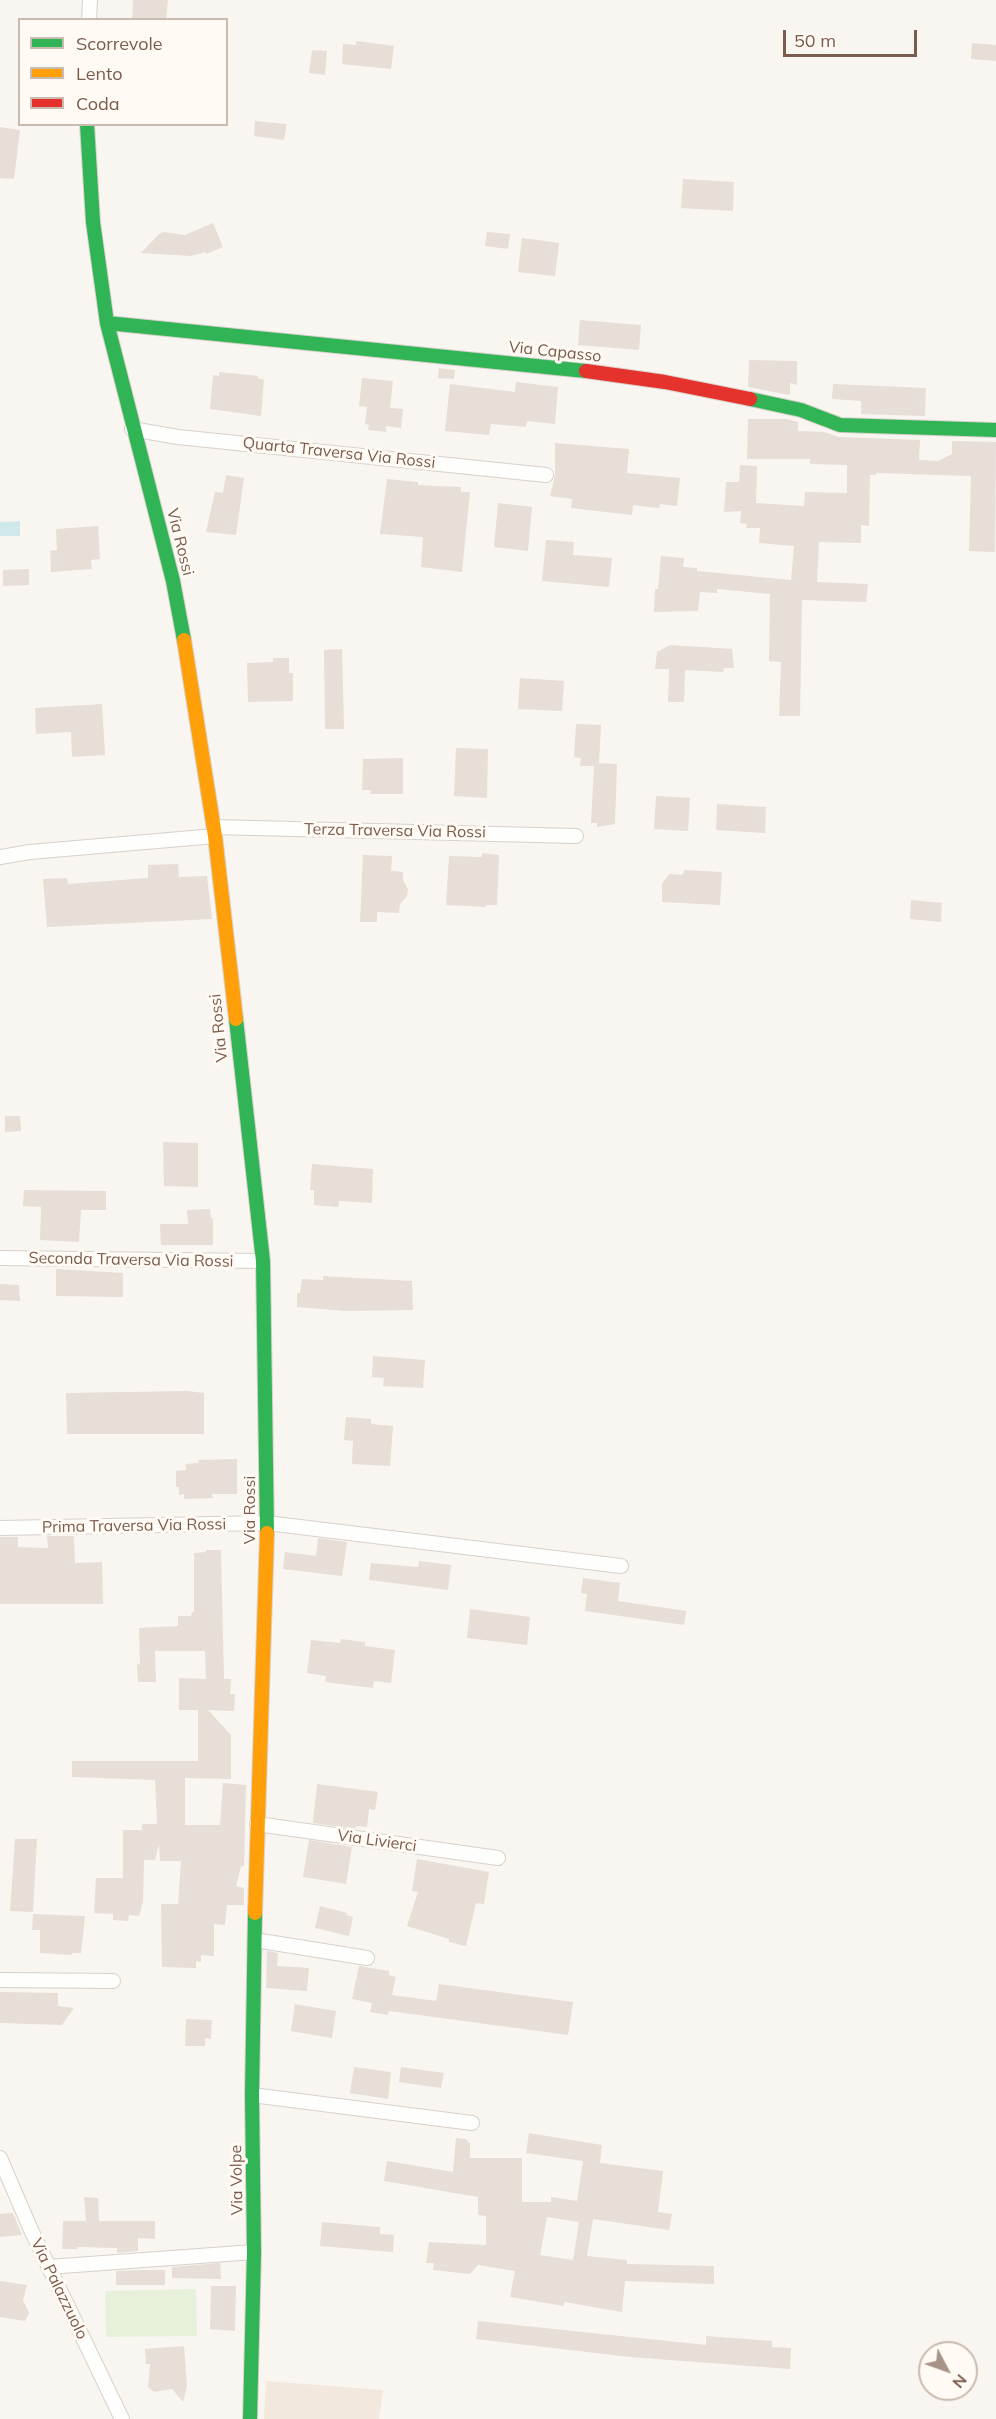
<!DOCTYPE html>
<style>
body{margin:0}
#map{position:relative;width:996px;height:2419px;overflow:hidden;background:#f9f5f0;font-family:Mulish,sans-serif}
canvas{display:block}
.legend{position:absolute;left:18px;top:18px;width:210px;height:108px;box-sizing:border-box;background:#fffaf3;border:2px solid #cabbb1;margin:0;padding:8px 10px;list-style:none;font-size:18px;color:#7a5c4d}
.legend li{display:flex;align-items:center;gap:12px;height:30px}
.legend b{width:30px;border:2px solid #cabbb1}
.north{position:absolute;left:918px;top:2341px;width:60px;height:60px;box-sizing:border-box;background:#fffaf3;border:2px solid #cabbb1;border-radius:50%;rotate:131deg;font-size:16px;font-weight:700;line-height:24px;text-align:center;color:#7a5c4d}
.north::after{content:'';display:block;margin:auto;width:21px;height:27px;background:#a69286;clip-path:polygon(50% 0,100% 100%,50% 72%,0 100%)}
.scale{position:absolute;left:783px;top:30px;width:134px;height:27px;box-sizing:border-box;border:3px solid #7a5c4d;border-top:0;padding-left:8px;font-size:18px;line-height:21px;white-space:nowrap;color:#7a5c4d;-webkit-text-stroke:4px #fffaf3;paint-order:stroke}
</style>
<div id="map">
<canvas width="996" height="2419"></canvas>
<ul class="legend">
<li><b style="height:8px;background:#30b455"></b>Scorrevole</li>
<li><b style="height:8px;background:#ff9f0a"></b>Lento</li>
<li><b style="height:8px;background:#e5322d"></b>Coda</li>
</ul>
<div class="north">N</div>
<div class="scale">50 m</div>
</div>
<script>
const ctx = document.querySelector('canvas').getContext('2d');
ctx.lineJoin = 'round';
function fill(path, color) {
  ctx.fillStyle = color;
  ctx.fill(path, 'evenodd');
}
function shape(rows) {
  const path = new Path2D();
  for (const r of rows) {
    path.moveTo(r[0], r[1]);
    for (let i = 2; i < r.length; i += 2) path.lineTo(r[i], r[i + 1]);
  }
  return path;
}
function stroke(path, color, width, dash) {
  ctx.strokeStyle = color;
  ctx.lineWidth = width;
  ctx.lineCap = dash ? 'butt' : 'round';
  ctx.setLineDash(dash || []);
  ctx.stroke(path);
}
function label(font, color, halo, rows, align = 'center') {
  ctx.font = font + ' Mulish,sans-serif';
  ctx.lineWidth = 6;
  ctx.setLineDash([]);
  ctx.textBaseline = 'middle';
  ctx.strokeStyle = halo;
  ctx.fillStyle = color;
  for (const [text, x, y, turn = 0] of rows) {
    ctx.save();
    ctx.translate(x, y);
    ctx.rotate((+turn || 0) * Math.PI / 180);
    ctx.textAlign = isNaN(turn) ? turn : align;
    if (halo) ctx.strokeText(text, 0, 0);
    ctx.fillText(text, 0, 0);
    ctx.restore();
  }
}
fill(shape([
 [266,2381,383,2390,379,2419,264,2419]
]), '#f2e8de');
fill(shape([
 [196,2289,197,2336,106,2337,105,2291]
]), '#e7f0db');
fill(shape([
 [20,521,20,536,0,536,0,522]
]), '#d0e8ea');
fill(shape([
 [133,0,168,0,166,20,132,20],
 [356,41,394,46,391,69,342,64,343,44,356,45],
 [972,43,996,45,996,61,971,59],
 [312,50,327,51,325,75,309,73],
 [255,121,287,124,284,140,254,136],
 [0,127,20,130,14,179,0,178],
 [683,179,734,182,733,211,681,208],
 [213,223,223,247,206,254,205,252,191,256,141,253,159,234,164,232,185,235],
 [487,232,510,234,508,249,485,246],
 [522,238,559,243,555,276,518,272],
 [580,320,641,325,639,350,578,345],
 [749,360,797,361,797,385,790,383,790,395,748,387],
 [439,368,455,370,454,379,438,378],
 [219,372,258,376,258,378,264,380,261,416,210,409,213,375,219,376],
 [362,378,393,381,390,408,403,409,401,428,386,426,386,432,368,430,369,425,365,424,367,407,359,406],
 [516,382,558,387,555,424,527,421,526,427,491,424,489,435,445,431,450,384,515,392],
 [833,384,926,388,925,416,861,414,861,401,832,399],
 [748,419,787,419,798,422,798,431,824,432,839,437,920,440,919,460,938,461,952,454,952,441,996,442,995,552,969,551,971,476,876,473,876,475,870,475,869,526,861,525,861,543,819,542,817,582,868,584,866,602,802,600,800,716,779,716,781,662,769,661,770,594,717,589,717,593,700,592,698,611,654,612,655,589,658,589,661,556,684,558,683,567,697,568,697,571,791,580,794,546,759,543,760,528,746,528,747,524,740,523,741,511,724,512,726,482,739,482,740,465,757,466,756,503,804,506,805,492,847,493,847,465,810,464,810,459,747,459],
 [555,443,629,449,627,473,680,478,677,506,660,504,659,508,633,505,632,515,571,508,572,499,550,496,555,475],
 [226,475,244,478,236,535,206,532,215,492,223,493],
 [387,479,418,482,418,485,461,487,461,492,470,492,462,572,421,567,423,537,380,534],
 [498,503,532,507,528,551,494,547],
 [98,526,100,559,91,560,92,569,51,572,50,551,57,550,56,529],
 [546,540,574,542,573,555,612,558,609,587,542,581],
 [29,569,29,585,3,586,3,570],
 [670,645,732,649,734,668,724,668,723,672,685,670,684,702,668,702,669,669,655,669,657,652],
 [342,649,344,729,325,729,324,650],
 [273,658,289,658,289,673,293,673,293,701,248,702,247,663,273,662],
 [520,678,564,681,562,711,518,709],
 [102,704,105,755,72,757,71,732,36,734,35,708],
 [576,724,601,725,599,763,617,764,615,824,597,827,597,823,591,823,594,766,580,766,581,758,574,757],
 [456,748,488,749,487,798,454,796],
 [403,758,403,794,370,794,371,790,362,790,363,759],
 [656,796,690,798,688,831,654,829],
 [717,804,766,807,765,833,716,830],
 [482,853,499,855,497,905,486,905,485,907,446,905,449,856,482,857],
 [363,855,392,856,391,871,403,872,403,880,408,889,407,896,400,904,399,913,377,912,377,922,360,922],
 [178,864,179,877,207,876,212,919,47,927,43,879,67,878,68,884,148,878,148,865],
 [685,870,722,872,720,905,662,902,662,884,669,874,682,875],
 [911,900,942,903,941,922,910,919],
 [5,1116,20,1116,21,1131,5,1132],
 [163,1142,198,1143,198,1187,164,1186],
 [312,1164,373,1169,372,1203,339,1201,338,1207,314,1205,314,1190,310,1190],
 [24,1190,106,1191,106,1210,81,1210,79,1242,40,1240,41,1207,23,1206],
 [210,1209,211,1218,213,1218,213,1245,161,1245,160,1224,188,1224,187,1210],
 [56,1269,123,1273,123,1297,56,1296],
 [323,1276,412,1281,413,1310,347,1311,297,1307,297,1293,300,1293,302,1279,323,1280],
 [0,1284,19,1285,20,1301,0,1300],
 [373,1356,425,1360,423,1388,383,1386,384,1378,372,1377],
 [187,1391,204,1393,204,1434,67,1434,66,1393],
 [346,1417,371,1419,371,1424,393,1426,390,1466,352,1464,353,1441,344,1440],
 [237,1459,237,1494,212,1494,213,1498,184,1499,184,1494,179,1495,179,1487,176,1487,176,1471,186,1470,186,1464,199,1463,198,1460],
 [47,1536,74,1536,75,1563,102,1562,103,1604,0,1604,0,1537,18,1537,18,1547,48,1548],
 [318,1538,347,1542,342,1576,283,1569,285,1552,316,1556],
 [206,1550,221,1550,224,1679,231,1679,230,1694,235,1694,234,1711,208,1710,231,1735,231,1779,185,1778,185,1825,220,1825,223,1783,246,1785,244,1866,241,1866,236,1886,244,1888,244,1905,227,1905,225,1925,214,1924,214,1956,201,1955,201,1962,196,1961,196,1968,162,1967,161,1904,178,1904,181,1861,160,1861,159,1844,155,1860,144,1860,143,1902,139,1916,129,1915,128,1921,113,1920,113,1914,94,1913,96,1878,123,1878,123,1830,142,1830,142,1824,157,1824,155,1780,72,1777,72,1761,198,1761,198,1710,179,1710,179,1678,206,1679,205,1651,155,1651,156,1682,138,1682,137,1664,140,1665,139,1628,178,1626,178,1616,191,1616,192,1612,194,1612,194,1553,206,1552],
 [419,1561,451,1565,448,1590,369,1580,371,1563,418,1567],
 [583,1578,620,1583,618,1601,686,1611,684,1625,585,1611,587,1594,581,1593],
 [470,1609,530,1617,527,1645,467,1638],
 [341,1639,365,1642,365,1646,395,1650,391,1683,374,1681,373,1688,325,1682,326,1676,307,1673,311,1640,340,1643],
 [317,1784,378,1792,375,1810,369,1809,367,1827,356,1826,355,1829,313,1823],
 [15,1839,37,1839,33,1912,10,1911],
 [309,1840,352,1847,346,1884,303,1877],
 [417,1859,489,1872,484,1904,476,1903,466,1946,449,1942,449,1939,407,1926,418,1892,412,1891],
 [320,1906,347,1913,346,1915,353,1917,349,1936,315,1928],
 [33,1914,85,1916,81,1953,72,1953,72,1955,40,1953,40,1930,32,1930],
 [267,1951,278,1953,277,1966,309,1968,307,1991,266,1988],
 [359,1966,389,1971,389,1975,396,1977,392,1995,436,2001,439,1984,573,2002,568,2035,389,2011,388,2015,370,2012,372,2003,352,1999],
 [0,1992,58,1993,58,2006,74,2008,62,2025,0,2023],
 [295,2004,336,2011,332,2038,291,2031],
 [186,2019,212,2020,211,2039,205,2038,205,2046,185,2046],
 [354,2067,391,2072,388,2099,350,2093],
 [401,2067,444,2073,441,2088,399,2082],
 [529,2133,602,2145,600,2163,663,2171,658,2212,672,2214,669,2230,593,2219,587,2256,627,2260,627,2264,714,2266,714,2284,625,2281,622,2312,564,2302,564,2306,510,2297,515,2271,478,2265,470,2274,433,2270,434,2263,426,2263,429,2242,486,2245,486,2216,478,2215,478,2197,384,2181,387,2161,453,2172,456,2138,466,2139,470,2144,470,2158,522,2158,522,2202,551,2202,551,2197,577,2201,583,2161,526,2153],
 [547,2217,579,2222,573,2260,540,2255],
 [84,2197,98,2198,99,2221,155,2221,155,2239,138,2238,138,2251,117,2253,117,2248,77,2247,77,2249,62,2249,63,2221,86,2221],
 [13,2213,22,2235,0,2237,0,2214],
 [322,2222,380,2227,380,2234,394,2235,393,2252,320,2246],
 [220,2263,221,2279,172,2278,172,2267],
 [139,2270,165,2270,165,2285,116,2285,116,2271],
 [0,2281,27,2285,23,2300,29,2313,25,2321,0,2317],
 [211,2286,236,2286,235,2331,210,2329],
 [478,2321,706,2345,706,2336,772,2341,772,2347,791,2348,790,2369,630,2357,476,2339],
 [184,2346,187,2386,183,2402,172,2389,154,2392,148,2387,150,2364,146,2364,145,2349]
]), '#e6ded7');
const street = shape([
 [89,20,90,0],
 [132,429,178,437,546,475],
 [214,827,576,836],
 [0,857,30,852,215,836],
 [0,1258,263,1261],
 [0,1528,267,1523,621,1566],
 [257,1824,498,1858],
 [255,1940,367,1958],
 [0,1980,113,1981],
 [252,2095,472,2123],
 [0,2158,31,2230,122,2419],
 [48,2267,254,2252]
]);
const fast = shape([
 [87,124,93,222,107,323,173,581,184,640],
 [107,323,586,371],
 [750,399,801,410,840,425,996,430],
 [236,1019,263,1261,267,1533],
 [250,2419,254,2252,252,2095,255,1913]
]);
const slow = shape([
 [184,640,215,836,236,1019],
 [255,1913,267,1533]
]);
const jam = shape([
 [586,371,665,382,750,399]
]);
stroke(street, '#d7d1cb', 16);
stroke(fast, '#d9d2cb', 16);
stroke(slow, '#d9d2cb', 16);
stroke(jam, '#d9d2cb', 16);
stroke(street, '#fefefd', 14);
stroke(fast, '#30b455', 14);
stroke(slow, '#ff9f0a', 14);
stroke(jam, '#e5322d', 14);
label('16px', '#7a5c4d', '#fffaf3', [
 ["Via Capasso",555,352,6],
 ["Quarta Traversa Via Rossi",339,453,6],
 ["Via Rossi",180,542,76],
 ["Terza Traversa Via Rossi",395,831,1],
 ["Via Rossi",219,1028,-96],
 ["Seconda Traversa Via Rossi",131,1260,1],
 ["Via Rossi",250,1510,-90],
 ["Prima Traversa Via Rossi",134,1526,-1],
 ["Via Livierci",377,1841,8],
 ["Via Volpe",237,2180,-91],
 ["Via Palazzuolo",59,2289,64]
]);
</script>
